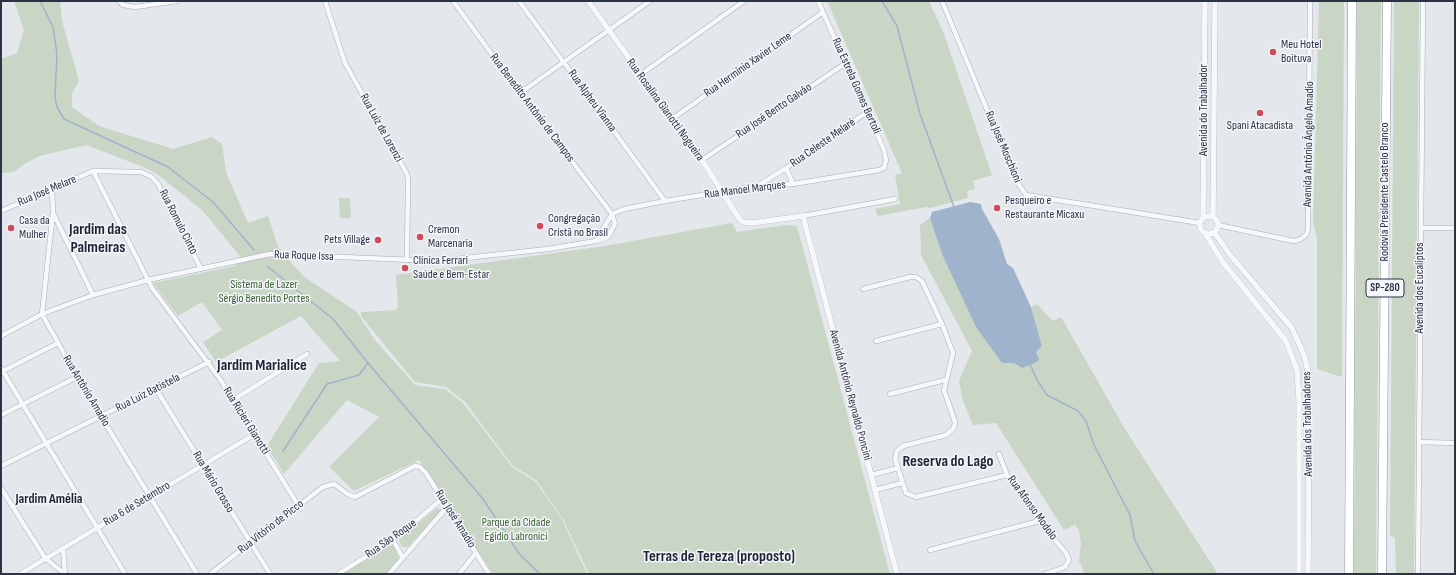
<!DOCTYPE html>
<meta charset="utf-8">
<style>
body{margin:0}
#map{position:relative;width:1456px;height:575px;overflow:hidden;background:#e4e7ec;font-family:"Sofia Sans Condensed",sans-serif}
canvas{display:block}
.frame{position:absolute;inset:0;border:2px solid #2b3445;pointer-events:none}
</style>
<div id="map">
<canvas width="1456" height="575"></canvas>
<div class="frame"></div>
</div>
<script>
const ctx = document.querySelector('canvas').getContext('2d');
ctx.lineJoin = 'round';
function fill(path, color) {
  ctx.fillStyle = color;
  ctx.fill(path, 'evenodd');
}
function shape(rows) {
  const path = new Path2D();
  for (const r of rows) {
    if (r.length === 3) {
      path.moveTo(r[0] + r[2], r[1]);
      path.arc(r[0], r[1], r[2], 0, 2 * Math.PI);
      continue;
    }
    path.moveTo(r[0], r[1]);
    for (let i = 2; i < r.length; i += 2) path.lineTo(r[i], r[i + 1]);
  }
  return path;
}
function stroke(path, color, width, dash) {
  ctx.strokeStyle = color;
  ctx.lineWidth = width;
  ctx.lineCap = dash ? 'butt' : 'round';
  ctx.setLineDash(dash || []);
  ctx.stroke(path);
}
function label(font, color, halo, rows, align = 'center') {
  ctx.font = font + ' "Sofia Sans Condensed",sans-serif';
  ctx.lineWidth = 3;
  ctx.setLineDash([]);
  ctx.textBaseline = 'middle';
  ctx.strokeStyle = halo;
  ctx.fillStyle = color;
  for (const [text, x, y, turn = 0] of rows) {
    ctx.save();
    ctx.translate(x, y);
    ctx.rotate((+turn || 0) * Math.PI / 180);
    ctx.textAlign = isNaN(turn) ? turn : align;
    if (halo) ctx.strokeText(text, 0, 0);
    ctx.fillText(text, 0, 0);
    ctx.restore();
  }
}
fill(shape([
 [14,1,60,1,62,21,79,81,72,93,72,107,99,126,173,149,212,137,222,144,226,172,248,223,268,216,278,247,303,276,357,312,374,339,415,385,445,389,463,403,513,468,535,481,562,519,587,574,493,574,419,460,354,491,329,467,379,417,347,400,284,474,267,446,319,363,340,361,301,316,216,362,203,342,222,330,202,302,178,316,153,283,235,266,240,256,202,210,157,174,141,166,86,145,40,156,26,163,14,172,1,173,1,59,17,53,24,30],
 [827,1,929,1,944,34,992,175,973,181,975,189,967,191,968,198,931,208,926,207,878,216,875,209,900,204,895,175,902,173],
 [1319,1,1344,1,1342,377,1317,369,1317,238,1313,222],
 [1357,1,1381,1,1376,574,1354,574],
 [1394,1,1419,1,1414,574,1396,574,1395,538,1390,535],
 [339,198,350,198,351,218,340,218],
 [930,218,942,254,1008,364,1036,352,1042,346,1031,307,1037,304,1053,321,1061,317,1125,429,1218,574,1085,574,1079,561,1081,544,1079,530,1075,525,1064,530,996,423,973,425,963,401,959,381,972,351,921,255,920,225],
 [732,223,737,232,786,225,797,226,890,574,589,574,563,519,536,480,513,466,465,402,446,387,415,382,361,316,361,312,396,310,398,307,396,275,605,246],
 [437,508,442,510,408,547,402,547,399,540,402,536],
 [393,544,399,558,387,574,341,574]
]), '#c9d6c5');
fill(shape([
 [970,202,981,204,982,209,999,239,1007,264,1013,268,1031,307,1042,346,1036,352,1039,359,1037,362,1022,368,1014,363,1002,363,976,327,942,254,930,218,932,212]
]), '#9fb4cc');
stroke(shape([
 [40,1,53,27,57,54,55,97,57,107,64,119,168,167,213,202,254,250],
 [882,1,897,26,920,114,954,207],
 [267,266,333,319,368,363,483,499,520,555,540,574],
 [1030,364,1037,380,1047,395,1078,411,1086,421,1094,445,1130,515,1135,541,1154,574],
 [283,451,327,384,359,375,368,363]
]), '#9fb4cc', 1.5);
const minor = shape([
 [119,1,123,5,135,7,177,1],
 [325,1,345,63,407,174,408,180,407,260],
 [453,1,520,93,612,214,615,224,608,237,596,241,612,214],
 [519,1,665,201],
 [942,1,1017,182,1026,195,1200,223],
 [640,75,744,1],
 [520,93,650,1],
 [672,119,823,12],
 [702,160,846,63],
 [786,168,793,184],
 [93,171,152,288,220,379,298,505],
 [759,185,786,168,867,112],
 [52,189,53,212,42,314,77,377,197,574],
 [1,211,93,171,141,172,152,177,158,184,201,269],
 [53,213,93,295],
 [612,214,624,209,665,201,758,186,793,184,879,170,884,168,886,160,884,150,818,1],
 [803,216,895,199],
 [1218,225,1293,241,1299,240,1306,235,1308,230,1310,1],
 [1421,228,1455,228],
 [863,289,910,277,916,277,922,281,942,324,953,353,944,390,955,422,954,428,946,435,903,446,897,451,895,459,906,493,916,497,1007,475],
 [1,336,42,314,93,295,148,280,270,254,438,261,548,249,596,241],
 [876,341,942,324],
 [1,368,125,574],
 [1,372,58,343],
 [156,389,270,574],
 [890,394,945,380],
 [233,400,307,354],
 [1,415,77,377],
 [1419,442,1455,443],
 [999,454,1007,475,1039,521,1066,553,1069,560,1065,567,1045,574],
 [1,466,209,362],
 [871,475,898,468],
 [1,488,45,558,65,574],
 [875,490,902,483],
 [393,540,403,558],
 [63,548,65,574],
 [930,550,1039,521],
 [20,574,255,434],
 [210,574,323,487,334,484,349,495,355,497,415,466,420,467,426,473,489,574],
 [338,574,393,540,442,499],
 [389,574,447,507],
 [459,574,476,553],
 [1418,574,1423,1]
]);
const tertiary = shape([
 [588,1,702,160,740,220,743,222,752,223,803,216,897,574],
 [1209,225,9],
 [1213,217,1215,1],
 [1203,218,1205,1],
 [1214,232,1231,256,1292,328,1304,355,1308,371,1309,410,1308,574],
 [1205,233,1222,261,1286,341,1297,370,1299,399,1299,574]
]);
const motorway = shape([
 [1349,574,1352,1],
 [1382,574,1387,1]
]);
stroke(minor, '#a9aeb7', 5.5);
stroke(tertiary, '#a9aeb7', 6);
stroke(motorway, '#8b94a3', 9);
stroke(minor, '#f7f8fa', 4.5);
stroke(tertiary, '#f7f8fa', 5.5);
stroke(motorway, '#fff', 8);
for (const [x, y, r, color] of [
 [1273,52,4,"#d1495b"],
 [1260,113,4,"#d1495b"],
 [997,208,4,"#d1495b"],
 [540,226,4,"#d1495b"],
 [11,228,4,"#d1495b"],
 [420,237,4,"#d1495b"],
 [378,240,4,"#d1495b"],
 [405,268,4,"#d1495b"]
]) {
  const dot = new Path2D();
  dot.arc(x, y, r, 0, 2 * Math.PI);
  ctx.fillStyle = color;
  ctx.fill(dot);
  stroke(dot, '#f4f6f9', 1.5);
}
for (const [x, y, w] of [
 [1385,288,38]
]) {
  const box = new Path2D();
  box.roundRect(x - w / 2, y - 9, w, 18, 3);
  ctx.fillStyle = '#f4f6f9';
  ctx.fill(box);
  stroke(box, '#2b3445', 1);
}
label('bold 11px', '#2b3445', null, [
 ["SP-280",1385,288]
]);
label('12px', '#2b3445', '#f4f6f9', [
 ["Meu Hotel",1281,45],
 ["Boituva",1281,59],
 ["Spani Atacadista",1260,126,"center"],
 ["Pesqueiro e",1005,201],
 ["Restaurante Micaxu",1005,215],
 ["Congregação",548,219],
 ["Cristã no Brasil",548,233],
 ["Casa da",19,221],
 ["Mulher",19,235],
 ["Cremon",428,230],
 ["Marcenaria",428,244],
 ["Pets Village",370,240,"right"],
 ["Clínica Ferrari",413,261],
 ["Saúde e Bem-Estar",413,275]
], 'left');
label('12px', '#2b3445', '#f4f6f9', [
 ["Rua Hermínio Xavier Leme",748,65,-35],
 ["Rua Estrela Gomes Bertoli",856,86,66],
 ["Rua Alpheu Vianna",592,101,54],
 ["Rua Benedito Antônio de Campos",532,108,53],
 ["Rua Rosalina Gianotti Nogueira",665,110,54],
 ["Avenida do Trabalhador",1204,110,-90],
 ["Rua José Bento Galvão",774,111,-34],
 ["Rua Luiz de Lorenzi",381,128,61],
 ["Rua Celeste Melaré",823,143,-35],
 ["Avenida Antônio Ângelo Amadio",1309,144,-89],
 ["Rua José Moschioni",1003,147,67],
 ["Rua Manoel Marques",745,190,-7],
 ["Rua José Melare",47,191,-23],
 ["Rodovia Presidente Castelo Branco",1385,192,-90],
 ["Rua Romulo Cinto",178,222,63],
 ["Rua Roque Issa",304,256,2],
 ["Avenida dos Eucaliptos",1420,288,-90],
 ["Rua Antônio Amadio",86,391,59],
 ["Rua Luiz Batistela",148,393,-27],
 ["Avenida Antônio Reynaldo Poncini",850,395,75],
 ["Rua Ricieri Gianotti",246,421,58],
 ["Avenida dos Trabalhadores",1308,424,-91],
 ["Rua Mário Grosso",213,482,59],
 ["Rua 6 de Setembro",137,504,-31],
 ["Rua Afonso Modolo",1032,508,54],
 ["Rua José Amadio",455,519,58],
 ["Rua Vitório de Picco",271,527,-38],
 ["Rua São Roque",391,539,-35]
]);
label('12px', '#3f6138', '#f4f6f9', [
 ["Sistema de Lazer",264,285],
 ["Sérgio Benedito Portes",264,299],
 ["Parque da Cidade",516,523],
 ["Egidio Labronici",516,537]
]);
label('bold 14px', '#1d2536', '#f4f6f9', [
 ["Jardim Amélia",49,499]
]);
label('bold 16px', '#1d2536', '#f4f6f9', [
 ["Jardim das",98,230],
 ["Palmeiras",98,248],
 ["Jardim Marialice",262,366],
 ["Reserva do Lago",948,462],
 ["Terras de Tereza (proposto)",719,557]
]);
</script>
